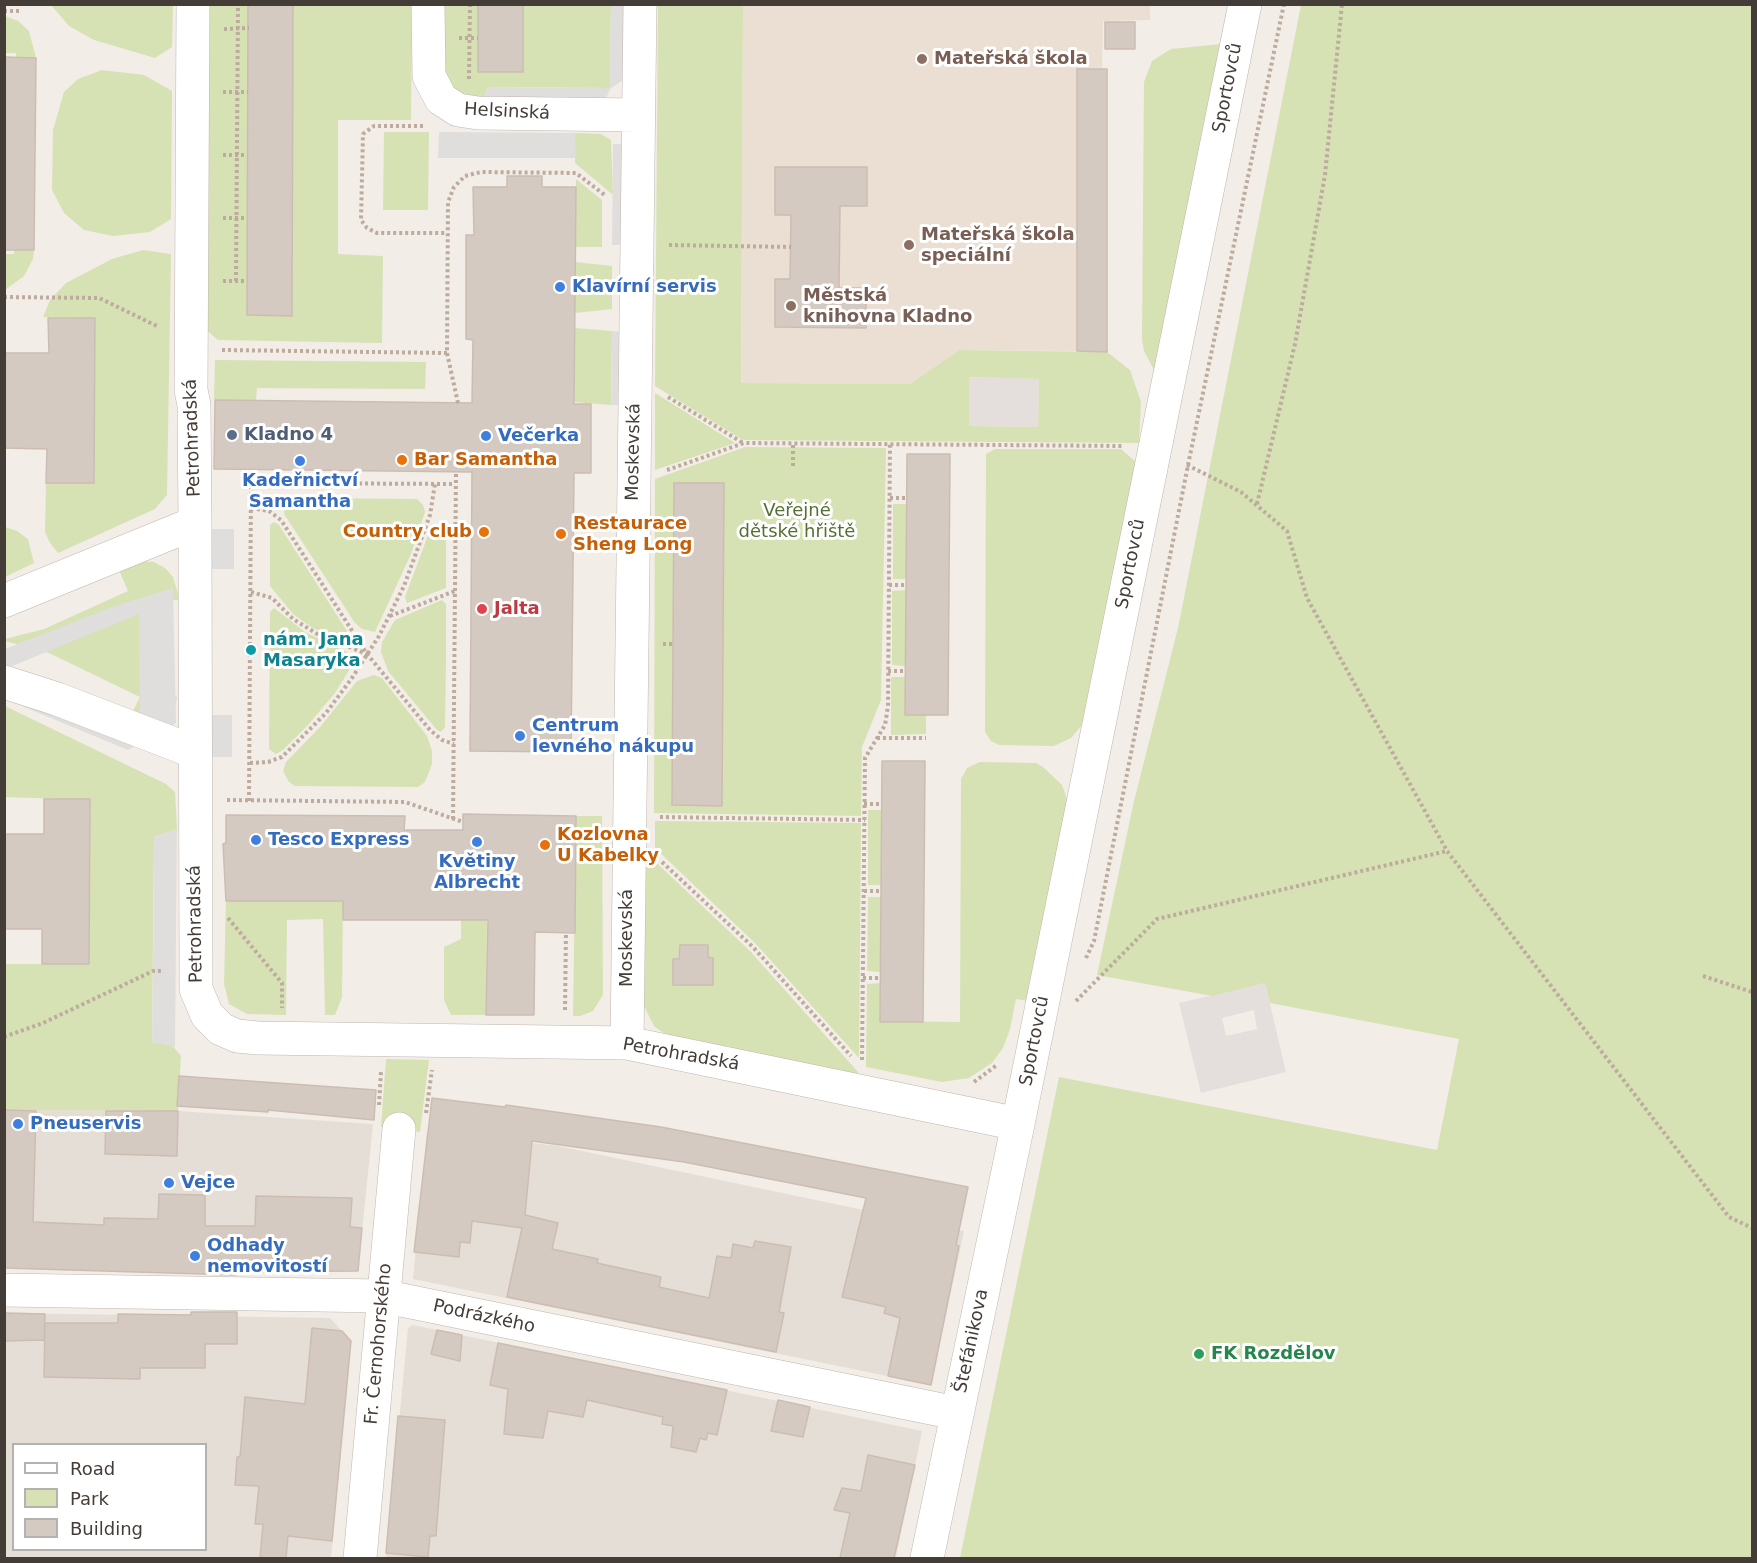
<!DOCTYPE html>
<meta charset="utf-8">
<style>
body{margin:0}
#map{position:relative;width:1757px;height:1563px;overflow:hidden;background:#f2ede7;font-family:"DejaVu Sans",sans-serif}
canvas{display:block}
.frame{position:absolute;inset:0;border:6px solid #443d37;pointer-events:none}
.legend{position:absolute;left:12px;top:1443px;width:195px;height:108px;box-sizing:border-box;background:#fff;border:2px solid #b4b1af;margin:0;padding:8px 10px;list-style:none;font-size:18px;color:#443d37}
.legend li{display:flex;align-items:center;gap:12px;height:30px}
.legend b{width:30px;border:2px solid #b4b1af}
</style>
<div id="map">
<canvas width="1757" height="1563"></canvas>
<div class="frame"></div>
<ul class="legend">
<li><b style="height:8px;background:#fff"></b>Road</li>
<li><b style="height:16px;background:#d6e2b4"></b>Park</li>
<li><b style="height:16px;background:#d5cac1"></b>Building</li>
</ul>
</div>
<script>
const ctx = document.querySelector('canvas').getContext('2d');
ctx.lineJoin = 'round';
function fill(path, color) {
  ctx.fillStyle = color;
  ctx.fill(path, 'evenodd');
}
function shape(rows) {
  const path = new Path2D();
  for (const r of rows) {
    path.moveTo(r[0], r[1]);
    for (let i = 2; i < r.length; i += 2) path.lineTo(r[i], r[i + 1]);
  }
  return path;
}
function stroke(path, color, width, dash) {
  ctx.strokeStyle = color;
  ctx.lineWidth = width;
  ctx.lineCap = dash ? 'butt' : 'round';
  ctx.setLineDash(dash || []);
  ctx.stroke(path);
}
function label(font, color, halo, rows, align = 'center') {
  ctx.font = font + ' "DejaVu Sans",sans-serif';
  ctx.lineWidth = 6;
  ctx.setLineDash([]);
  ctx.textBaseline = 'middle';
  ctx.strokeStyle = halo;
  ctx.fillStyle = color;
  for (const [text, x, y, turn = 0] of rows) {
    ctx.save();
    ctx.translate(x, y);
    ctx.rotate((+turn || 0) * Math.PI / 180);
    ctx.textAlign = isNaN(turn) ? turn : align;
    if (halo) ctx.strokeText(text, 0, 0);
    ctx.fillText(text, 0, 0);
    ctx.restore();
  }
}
fill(shape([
 [5,1110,178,1111,373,1124,358,1271,32,1268],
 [427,1131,558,1146,964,1231,931,1385,413,1279],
 [5,1313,330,1318,351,1341,331,1558,5,1558],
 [14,1444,206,1444,206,1550,14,1550],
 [413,1325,922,1431,896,1557,386,1558,408,1328]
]), '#e5ded6');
fill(shape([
 [969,377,1039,379,1038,427,968,426],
 [1265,983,1286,1072,1201,1093,1179,1003],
 [1254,1010,1257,1029,1226,1036,1222,1018]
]), '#e4dfdc');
fill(shape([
 [743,5,1150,5,1150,20,1103,21,1102,69,1077,70,1077,351,959,350,910,384,741,383]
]), '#eadfd2');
fill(shape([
 [51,5,173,5,172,47,155,58,94,40,69,26],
 [205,5,248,5,247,315,291,316,293,5,412,5,411,120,338,120,338,254,383,256,382,343,218,340,203,327],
 [435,5,478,5,478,72,522,72,523,5,611,5,610,88,488,87,481,106,462,103,435,67],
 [658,5,743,5,741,383,910,384,959,350,1107,352,1130,370,1141,402,1139,443,743,440,655,386],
 [969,377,1039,379,1038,427,969,426],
 [1301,5,1752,5,1752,1558,960,1558,1059,1077,1437,1150,1459,1039,1270,1003,1265,983,1212,996,1097,975,1134,801,1178,628],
 [5,16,18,21,29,31,36,58,16,57,16,53,5,53],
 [1222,44,1155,372,1144,351,1142,339,1144,82,1152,61,1171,49],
 [102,70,144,75,172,91,171,219,150,232,113,236,84,230,64,213,52,190,53,130,64,92,78,79],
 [384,132,429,132,428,210,383,210],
 [575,133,601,134,611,140,613,195,575,163],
 [576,179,602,200,602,247,575,247],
 [14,250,34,250,33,259,24,276,5,290,5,254,14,254],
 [143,250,171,254,167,495,155,509,58,553,50,543,45,532,46,483,94,483,95,318,43,317,50,300,66,283,112,259],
 [575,262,612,266,612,309,575,313],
 [575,328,612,331,611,405,574,402],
 [215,360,426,362,425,389,257,388,256,401,214,400],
 [655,393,735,443,655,470],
 [745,447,886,448,881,700,862,747,861,816,654,813,655,479],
 [674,483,721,806,672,805],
 [995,449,1121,449,1137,463,1083,724,1071,738,1054,746,999,745,991,741,985,732,986,454],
 [299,498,417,499,423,505,425,512,411,554,375,632,362,629,355,623,284,514,285,507],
 [893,504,907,504,907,579,893,579],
 [274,522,279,525,347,631,342,641,311,627,293,614,270,586,270,525],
 [5,527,17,531,28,539,34,563,5,577],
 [435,527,441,527,446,533,446,588,407,603,405,597,430,530],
 [140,561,154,562,165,568,173,577,178,594,178,600,156,600,155,696,177,697,174,712,130,717,140,697,49,653,5,641,5,639,44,629,128,591,119,570],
 [906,590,906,666,892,665,892,591],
 [442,600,446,604,446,659,445,727,441,732,437,730,388,671,381,652,382,642,395,620],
 [274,608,305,632,347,652,353,664,335,693,308,725,283,750,276,754,269,749,270,612],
 [374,675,382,678,427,736,432,751,432,764,425,782,418,787,295,786,289,782,283,771,286,762,320,727,357,681],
 [891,677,905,677,905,715,926,715,926,734,891,735],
 [5,706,166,784,175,792,177,829,154,837,152,1042,172,1045,181,1056,178,1111,5,1110,5,964,89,964,90,800,5,797],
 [980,762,1036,763,1043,767,1062,785,1068,802,1028,1001,1016,999,1010,1029,1003,1048,992,1063,969,1078,942,1082,866,1067,867,984,881,983,881,1021,960,1022,961,779,967,768],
 [868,810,882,810,881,885,868,885],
 [576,816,602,816,603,995,593,1011,580,1016,573,1016],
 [655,821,861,823,859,1058,755,943,655,848],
 [645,852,750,951,858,1072,857,1075,666,1035,654,1026,644,1006],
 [680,945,708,945,708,957,713,958,713,985,674,984],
 [868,897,881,897,881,972,867,971],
 [226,901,343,901,342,997,335,1015,325,1015,323,919,287,920,286,1015,247,1014,229,1004,224,984],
 [461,920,487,920,486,1015,451,1015,444,1000,444,947,461,939],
 [386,1059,429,1060,420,1132,381,1127]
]), '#d6e2b4');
fill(shape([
 [611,5,633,5,633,73,610,89,602,108,481,106,488,87,610,88],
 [439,132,575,133,576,158,438,158],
 [613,144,625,144,624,245,612,245],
 [612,331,624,332,624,405,611,405],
 [210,529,234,529,234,569,210,569],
 [173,588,176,723,128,750,5,699,140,723,139,614,5,669,5,649,115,606],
 [209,715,232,715,232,757,209,757],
 [177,829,175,1047,152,1042,153,971,154,837]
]), '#e0dedc');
const building = shape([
 [248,4,293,4,292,316,247,315,248,4],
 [478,4,523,4,523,72,478,72,478,4],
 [1105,22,1135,22,1135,49,1105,49,1105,22],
 [4,57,36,58,34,250,4,250,4,57],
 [1077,69,1107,69,1107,352,1077,351,1077,69],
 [775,167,867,167,867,206,840,206,839,288,866,288,866,328,775,327,775,279,790,279,791,215,775,215,775,167],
 [507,176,542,176,542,187,576,187,574,404,591,404,591,473,574,473,571,752,470,751,472,472,214,469,215,400,472,403,473,340,466,339,466,235,474,235,473,187,507,187,507,176],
 [48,318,95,318,94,483,46,483,47,449,4,448,4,353,49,353,48,318],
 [907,454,950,454,948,715,905,715,907,454],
 [674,483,724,483,722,806,672,805,674,483],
 [882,761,925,761,923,1022,880,1022,882,761],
 [44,799,90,799,89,964,42,964,42,929,4,929,4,834,44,834,44,799],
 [463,814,576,816,575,933,535,932,534,1015,486,1015,488,920,343,920,343,901,226,901,223,844,226,843,226,815,405,816,404,830,463,830,463,814],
 [680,945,708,945,708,957,713,958,713,985,673,985,673,959,679,959,680,945],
 [179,1076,376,1090,374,1120,268,1110,268,1112,177,1106,179,1076],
 [432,1098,505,1107,506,1105,661,1127,968,1187,956,1245,959,1246,931,1385,888,1376,900,1318,884,1313,886,1307,842,1297,866,1198,684,1162,532,1141,525,1215,558,1223,552,1249,598,1259,597,1263,661,1277,659,1287,709,1298,717,1256,731,1258,733,1244,753,1248,755,1241,791,1247,779,1312,784,1313,776,1352,507,1297,522,1228,472,1221,470,1243,460,1242,459,1257,414,1252,432,1098],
 [4,1110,36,1111,33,1222,104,1225,104,1218,158,1219,159,1194,205,1195,205,1226,255,1226,256,1196,352,1198,350,1227,362,1228,358,1271,236,1272,236,1275,4,1268,4,1110],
 [106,1111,178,1111,177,1156,105,1154,106,1111],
 [191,1312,237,1312,237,1344,205,1344,205,1368,140,1368,140,1379,44,1377,45,1323,118,1323,118,1314,191,1315,191,1312],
 [4,1313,45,1314,44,1340,4,1341,4,1313],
 [312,1328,342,1331,351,1341,332,1541,288,1536,286,1558,260,1558,263,1524,255,1524,259,1486,235,1485,237,1457,240,1457,245,1397,305,1404,312,1328],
 [437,1330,462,1335,460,1361,431,1354,437,1330],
 [498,1343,727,1390,717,1435,708,1433,706,1440,700,1438,696,1452,671,1447,673,1426,662,1424,663,1417,587,1400,583,1417,548,1411,543,1438,504,1434,508,1389,490,1385,498,1343],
 [778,1400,810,1407,803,1437,771,1431,778,1400],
 [398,1416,445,1420,436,1536,430,1536,428,1557,386,1553,398,1416],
 [868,1455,915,1465,894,1558,840,1558,850,1513,834,1510,842,1488,861,1491,868,1455]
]);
fill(building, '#d5cac1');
stroke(building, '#ccbdb2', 1.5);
const minor = shape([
 [193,4,191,390,194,405,195,523,196,989,207,1015,221,1029,237,1036,258,1038,627,1043,1018,1124],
 [428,4,429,76,441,99,458,110,478,113,638,115],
 [4,601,195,523],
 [4,682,57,699,195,752],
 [627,1043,640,4],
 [4,1290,382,1296,956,1413],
 [360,1558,399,1129],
 [927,1558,1018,1124,1245,4]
]);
stroke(minor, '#bfb6ae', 34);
stroke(shape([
 [4,11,22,11],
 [224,29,249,28],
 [459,38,478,38],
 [469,79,470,4],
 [223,92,248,92],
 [423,126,374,126,363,134,361,220,367,228,377,233,447,233],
 [223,155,247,155],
 [223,218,247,218],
 [669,245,791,247],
 [223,281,247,281],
 [236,281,238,4],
 [4,297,99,298,159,327],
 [222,350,447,353],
 [668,397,743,443],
 [458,403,447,353,448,202,454,187,465,176,481,172,576,173,606,196],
 [1187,465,1241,492,1287,531,1307,598,1447,851,1729,1217,1752,1228],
 [793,466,793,444],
 [667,470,744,443,1123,446],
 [890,498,907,498],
 [1257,504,1295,344,1325,175,1342,4],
 [251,508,269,511,281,520,367,654,430,730,442,740,454,744],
 [663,542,673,542],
 [889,585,906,585],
 [251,592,272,598,293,619,319,635,367,654],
 [390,616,455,591],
 [663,644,673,644],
 [888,671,905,671],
 [877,738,926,738],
 [663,751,672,751],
 [250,763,268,762,282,757,326,713,352,678,379,636,404,586,430,515,435,484],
 [227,800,405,802,463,822],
 [249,801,251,483,455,484],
 [864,804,882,804],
 [660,817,865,820],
 [453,819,456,471],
 [662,862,753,947,851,1056],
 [864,891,881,891],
 [228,918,282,983,282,1008],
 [1086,958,1094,941,1188,465,1284,4],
 [1703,976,1752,992],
 [863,978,881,978],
 [1076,1001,1157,919,1447,851],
 [565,1010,566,932],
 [4,1037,43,1023,153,971,163,971],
 [862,1060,865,758,885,725,888,706,890,444],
 [974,1082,997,1065],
 [379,1105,381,1071],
 [426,1113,432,1070]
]), '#bdac9d', 4, [3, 3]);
stroke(minor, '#fff', 33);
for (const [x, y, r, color] of [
 [922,59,6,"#8d6e63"],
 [909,245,6,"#8d6e63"],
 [560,287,6,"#3f7fe0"],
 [791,306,6,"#8d6e63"],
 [232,435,6,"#5c6f8a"],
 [486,436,6,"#3f7fe0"],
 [402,460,6,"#e8710a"],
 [300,461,6,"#3f7fe0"],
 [484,532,6,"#e8710a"],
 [561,534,6,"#e8710a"],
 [482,609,6,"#e0444e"],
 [251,650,6,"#0f9aa8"],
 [520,736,6,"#3f7fe0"],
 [256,840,6,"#3f7fe0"],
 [477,842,6,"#3f7fe0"],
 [545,845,6,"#e8710a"],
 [18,1124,6,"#3f7fe0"],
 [169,1183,6,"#3f7fe0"],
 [195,1256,6,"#3f7fe0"],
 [1199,1354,6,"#2e9e5b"]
]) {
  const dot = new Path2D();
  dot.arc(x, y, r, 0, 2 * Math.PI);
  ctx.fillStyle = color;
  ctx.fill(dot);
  stroke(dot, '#fff', 2);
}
label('bold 18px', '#785e54', '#fff', [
 ["Mateřská škola",934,59],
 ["Mateřská škola",921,235],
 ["speciální",921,256],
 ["Městská",803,296],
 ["knihovna Kladno",803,317]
], 'left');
label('18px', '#443d37', '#fff', [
 ["Sportovců",1228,88,-79],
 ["Helsinská",507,112,3],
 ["Petrohradská",193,438,-92],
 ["Moskevská",634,452,-89],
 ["Sportovců",1131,564,-79],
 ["Petrohradská",196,924,-91],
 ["Moskevská",627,938,-90],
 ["Sportovců",1035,1041,-79],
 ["Petrohradská",681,1055,10],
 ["Podrázkého",484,1317,12],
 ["Štefánikova",972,1341,-78],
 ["Fr. Černohorského",379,1344,-85]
]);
label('bold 18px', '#366cbe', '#fff', [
 ["Klavírní servis",572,287],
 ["Večerka",498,436],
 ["Kadeřnictví",300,481,"center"],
 ["Samantha",300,502,"center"],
 ["Centrum",532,726],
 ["levného nákupu",532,747],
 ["Tesco Express",268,840],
 ["Květiny",477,862,"center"],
 ["Albrecht",477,883,"center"],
 ["Pneuservis",30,1124],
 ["Vejce",181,1183],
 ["Odhady",207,1246],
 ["nemovitostí",207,1267]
], 'left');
label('bold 18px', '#4e5e75', '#fff', [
 ["Kladno 4",244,435]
], 'left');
label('bold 18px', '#c56008', '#fff', [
 ["Bar Samantha",414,460],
 ["Restaurace",573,524],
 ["Sheng Long",573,545],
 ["Country club",472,532,"right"],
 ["Kozlovna",557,835],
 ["U Kabelky",557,856]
], 'left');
label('18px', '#547030', '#fff', [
 ["Veřejné",797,511],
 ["dětské hřiště",797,532]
]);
label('bold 18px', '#be3a42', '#fff', [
 ["Jalta",494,609]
], 'left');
label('bold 18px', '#0d838f', '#fff', [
 ["nám. Jana",263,640],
 ["Masaryka",263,661]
], 'left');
label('bold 18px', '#27864d', '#fff', [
 ["FK Rozdělov",1211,1354]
], 'left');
</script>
